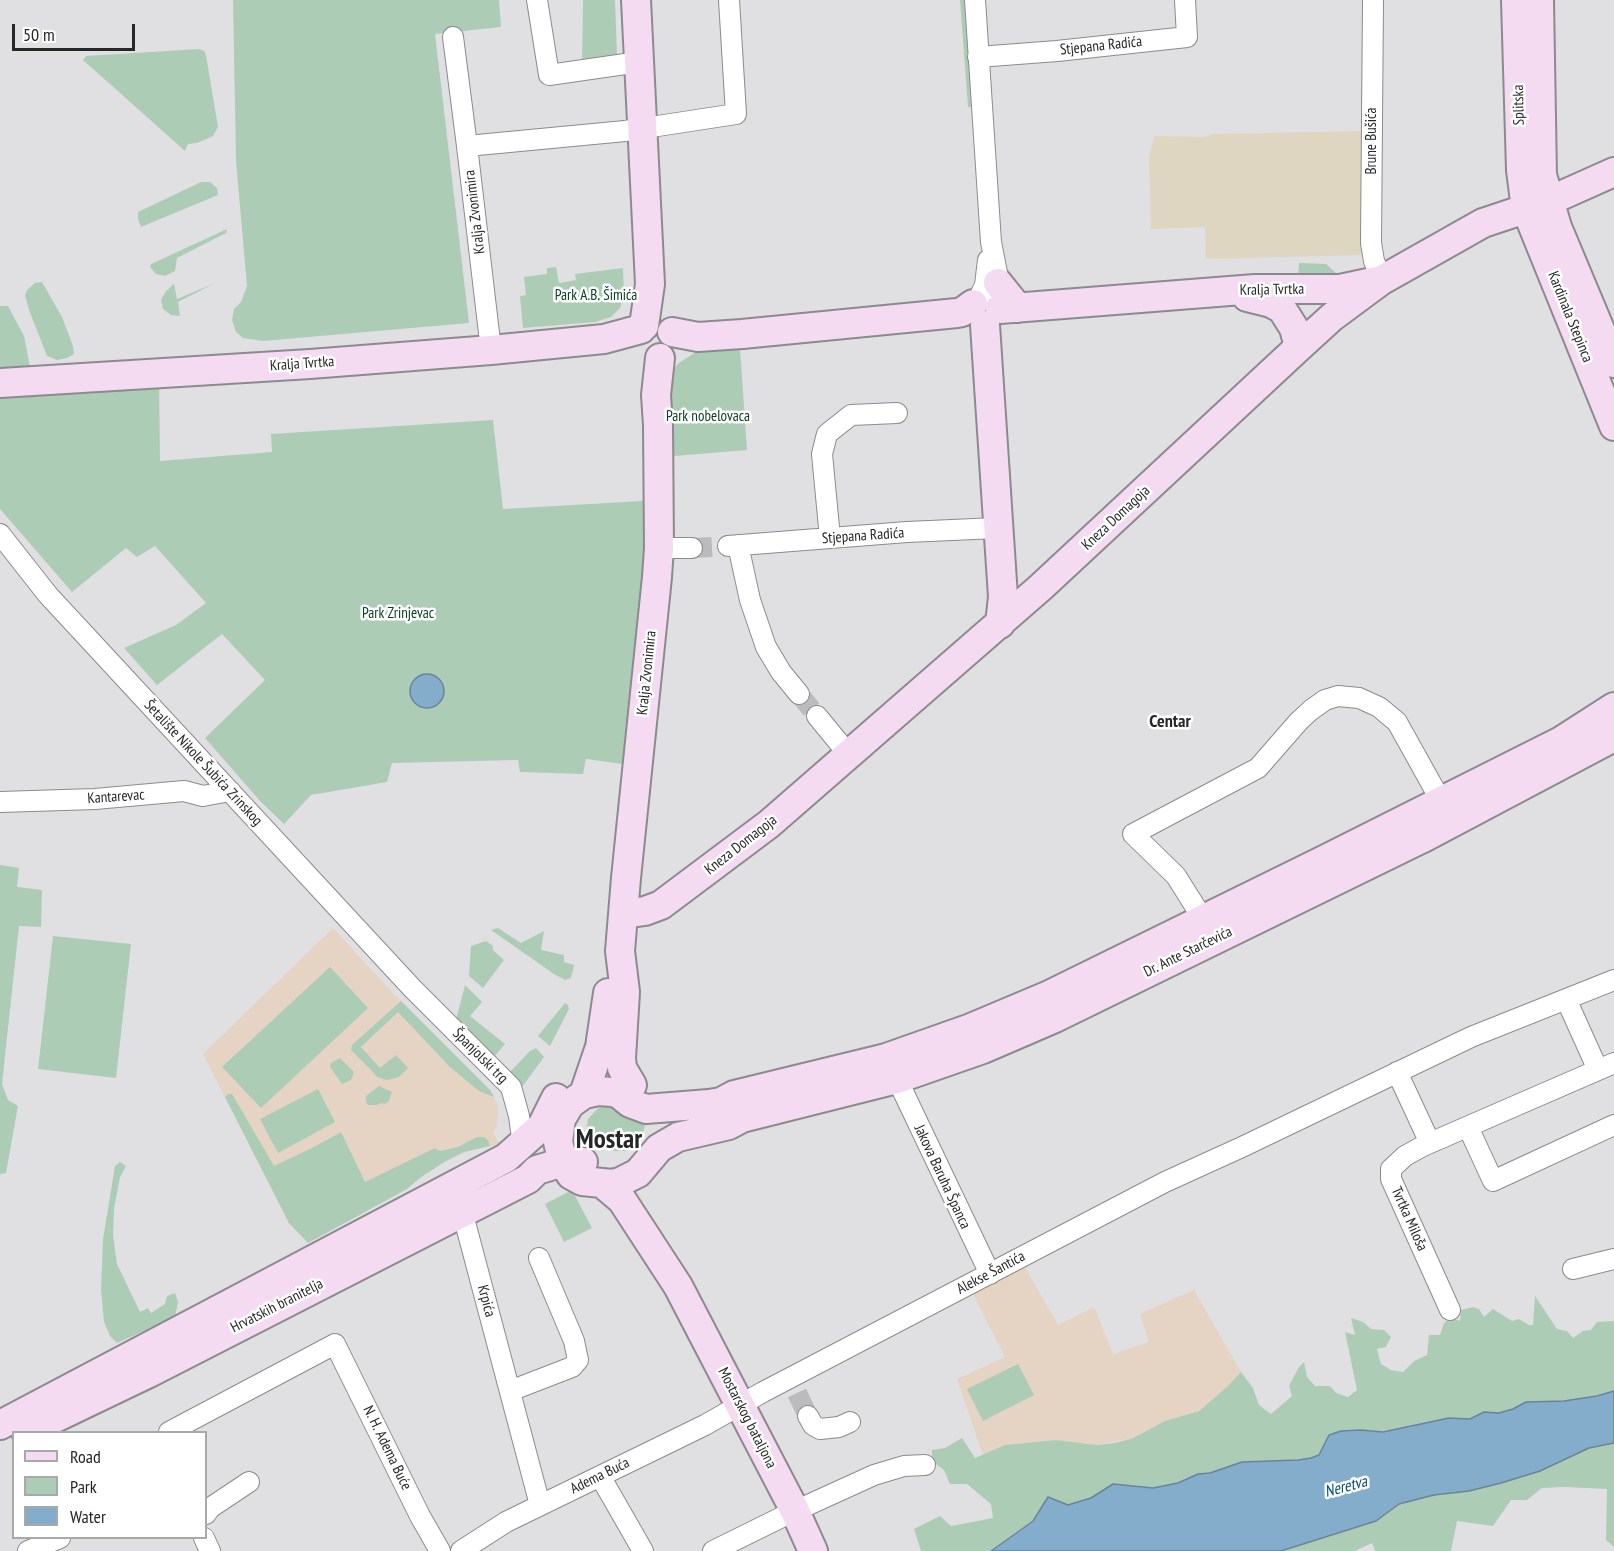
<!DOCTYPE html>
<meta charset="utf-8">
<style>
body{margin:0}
#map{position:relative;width:1614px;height:1551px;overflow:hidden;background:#e0e0e2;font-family:"PT Sans Narrow",sans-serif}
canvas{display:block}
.legend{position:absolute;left:12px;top:1431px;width:195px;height:108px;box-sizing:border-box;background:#fff;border:2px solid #a8a9a9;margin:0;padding:8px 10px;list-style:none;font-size:18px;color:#262727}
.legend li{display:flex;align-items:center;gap:12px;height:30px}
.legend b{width:30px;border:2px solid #a8a9a9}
.scale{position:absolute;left:12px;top:24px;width:123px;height:27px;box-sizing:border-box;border:3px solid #262727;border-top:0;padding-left:8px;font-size:18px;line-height:21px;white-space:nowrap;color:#262727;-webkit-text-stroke:4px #fff;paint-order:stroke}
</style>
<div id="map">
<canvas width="1614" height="1551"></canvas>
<ul class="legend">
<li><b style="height:8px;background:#f4dbf2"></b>Road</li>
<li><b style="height:16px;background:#adccb6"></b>Park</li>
<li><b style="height:16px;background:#84adcb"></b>Water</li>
</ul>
<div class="scale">50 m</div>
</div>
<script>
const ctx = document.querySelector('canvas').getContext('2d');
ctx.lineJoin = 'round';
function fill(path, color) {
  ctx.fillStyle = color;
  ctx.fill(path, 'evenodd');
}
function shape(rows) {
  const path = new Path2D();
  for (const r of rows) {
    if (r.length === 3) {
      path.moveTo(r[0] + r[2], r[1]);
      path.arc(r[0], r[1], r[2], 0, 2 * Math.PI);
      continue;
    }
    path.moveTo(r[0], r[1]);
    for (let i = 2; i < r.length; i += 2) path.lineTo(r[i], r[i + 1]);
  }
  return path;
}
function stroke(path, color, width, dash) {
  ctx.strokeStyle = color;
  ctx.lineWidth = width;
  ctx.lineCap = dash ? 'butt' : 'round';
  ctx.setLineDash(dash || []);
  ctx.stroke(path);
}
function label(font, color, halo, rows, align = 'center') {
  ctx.font = font + ' "PT Sans Narrow",sans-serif';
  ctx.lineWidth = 5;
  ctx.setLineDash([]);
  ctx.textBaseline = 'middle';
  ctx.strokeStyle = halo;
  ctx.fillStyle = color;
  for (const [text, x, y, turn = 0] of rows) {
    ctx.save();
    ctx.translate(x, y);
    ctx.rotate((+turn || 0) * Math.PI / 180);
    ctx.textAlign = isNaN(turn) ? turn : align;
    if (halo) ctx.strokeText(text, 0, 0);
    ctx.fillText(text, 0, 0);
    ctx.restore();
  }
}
fill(shape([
 [333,928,391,991,490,1090,498,1106,497,1126,493,1133,500,1144,464,1152,446,1161,421,1177,407,1189,308,1243,289,1223,203,1054],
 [1023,1264,1058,1325,1094,1307,1113,1354,1149,1342,1140,1314,1194,1290,1241,1372,1228,1386,1199,1411,1165,1421,1133,1438,1097,1445,1056,1440,1005,1445,983,1455,957,1379,1005,1357,972,1292]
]), '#e5d3c3');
fill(shape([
 [1363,131,1361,255,1206,259,1205,227,1151,229,1149,158,1154,136,1206,137,1213,134]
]), '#dfd6c1');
fill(shape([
 [233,0,499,0,501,27,435,34,469,323,263,341,243,338,236,332,232,320,234,309,241,302,247,286,236,161],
 [583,0,615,0,617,57,582,64],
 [960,0,968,0,976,107,968,107],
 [199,49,204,51,206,55,218,127,213,136,197,143,188,144,185,151,83,60,86,56],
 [201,182,210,182,217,188,218,195,141,227,138,219,138,212],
 [227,229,226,233,177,258,175,271,165,276,156,274,150,267,151,264],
 [1299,263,1326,264,1336,273,1337,275,1298,279],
 [556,267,559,283,576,280,575,274,623,268,624,295,620,308,611,317,595,322,523,328,520,296,526,295,524,277,547,274,547,268],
 [42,282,62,317,73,346,74,354,67,358,57,360,47,356,29,310,25,295,27,290,35,283],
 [215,283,178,302,180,316,171,315,163,309,161,300,166,291,174,284,177,299],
 [0,306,8,306,24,336,31,372,0,375],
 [740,348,747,450,675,456,667,455,668,422,672,412,671,380,672,370,679,363,699,350],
 [159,374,160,461,272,452,271,434,493,420,503,509,659,500,638,766,586,759,583,774,520,772,518,760,392,763,387,782,311,795,284,824,261,802,205,738,265,680,222,634,157,685,124,648,176,625,206,603,155,546,137,557,126,548,72,592,0,509,0,383],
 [0,865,19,868,17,887,42,890,41,927,19,926,2,1084,8,1100,18,1106,6,1173,0,1174],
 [498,928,521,943,544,931,541,950,564,955,564,962,574,965,571,978,565,980,554,974,491,930],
 [53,936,131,944,116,1078,38,1069],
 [486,941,493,946,493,950,504,960,483,988,469,976,471,946],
 [330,967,368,1008,261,1108,222,1067],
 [465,985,482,1002,470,1016,505,1044,493,1058,456,1020],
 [401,1001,490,1090,494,1097,479,1091,450,1067,398,1012,361,1047,380,1068,396,1055,408,1068,399,1077,387,1080,377,1077,371,1070,351,1050,352,1045],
 [565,1003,568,1005,569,1009,550,1046,538,1036],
 [536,1048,544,1057,522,1087,508,1074,530,1051],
 [340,1058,354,1072,351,1080,342,1084,330,1067,331,1063],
 [379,1086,392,1092,389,1101,385,1104,381,1103,377,1105,368,1105,366,1102,366,1096],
 [318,1089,335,1122,278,1153,260,1119],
 [228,1094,232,1094,274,1166,314,1147,341,1132,365,1182,435,1148,440,1151,458,1147,477,1137,484,1137,488,1140,490,1146,464,1152,446,1161,421,1177,407,1189,308,1243,289,1223,225,1097],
 [610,1102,646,1118,643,1135,637,1145,627,1151,615,1151,599,1145,589,1145,586,1132,588,1119,598,1108],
 [120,1162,126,1166,120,1177,114,1209,113,1235,117,1264,140,1312,148,1308,151,1313,165,1304,167,1296,175,1293,178,1302,175,1317,117,1343,110,1336,104,1322,101,1290,103,1239,115,1166],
 [572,1190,592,1228,564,1242,545,1204],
 [1535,1296,1557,1329,1567,1331,1573,1338,1583,1331,1591,1330,1597,1322,1614,1321,1614,1391,1597,1396,1564,1401,1526,1402,1513,1410,1499,1413,1484,1412,1470,1419,1449,1418,1382,1432,1361,1430,1329,1435,1319,1455,1311,1458,1298,1460,1242,1462,1210,1473,1197,1474,1178,1483,1153,1488,1113,1484,1091,1498,1068,1505,1041,1507,1033,1520,990,1551,921,1551,914,1529,940,1516,951,1526,993,1518,991,1504,967,1484,950,1484,944,1470,932,1461,932,1450,945,1448,962,1438,975,1458,1005,1445,1056,1440,1097,1445,1115,1443,1133,1438,1165,1421,1199,1411,1228,1386,1241,1372,1253,1388,1259,1405,1271,1414,1292,1396,1289,1386,1299,1367,1304,1362,1307,1377,1315,1386,1330,1386,1336,1393,1348,1397,1357,1390,1345,1332,1355,1335,1351,1318,1363,1322,1371,1329,1384,1330,1391,1337,1386,1347,1377,1349,1381,1364,1391,1370,1403,1372,1414,1361,1427,1355,1429,1335,1440,1335,1444,1323,1451,1318,1460,1321,1461,1310,1473,1307,1479,1309,1484,1317,1493,1309,1512,1321,1519,1319,1529,1325,1533,1325],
 [1018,1364,1034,1395,983,1421,967,1389],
 [1614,1443,1614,1547,1606,1540,1607,1489,1565,1487,1542,1488,1527,1500,1511,1500,1493,1526,1457,1521,1451,1551,1375,1551,1372,1543,1355,1551,1281,1551,1376,1521,1399,1504,1434,1495,1469,1491,1501,1483,1540,1471,1589,1448]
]), '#adccb6');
const water = shape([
 [427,691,17],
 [1614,1391,1614,1443,1589,1448,1540,1471,1501,1483,1469,1491,1434,1495,1399,1504,1376,1521,1281,1551,991,1551,1033,1521,1048,1497,1068,1505,1091,1498,1113,1484,1153,1488,1178,1483,1198,1474,1210,1473,1242,1462,1298,1460,1311,1458,1319,1455,1329,1435,1341,1431,1361,1430,1383,1432,1449,1418,1470,1419,1484,1412,1499,1413,1513,1409,1526,1402,1564,1401,1597,1396,1614,1391]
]);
fill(water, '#84adcb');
stroke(water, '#68859a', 1.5);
stroke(shape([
 [692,548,728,546],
 [799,694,817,716],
 [797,1393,808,1416]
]), '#bbbbbd', 20, [20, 10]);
const street = shape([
 [537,0,549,75,639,62],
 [975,0,991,242,998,278,999,296],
 [1373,0,1371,243,1374,261,1382,280],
 [453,37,467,146],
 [978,57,1057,51,1187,37,1185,0],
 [979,298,985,285,988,260],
 [491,350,467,146,625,131,736,114,729,0],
 [0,534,48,595,412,988,511,1087,519,1116,522,1138],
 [830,538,822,454,827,434,851,415,897,413],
 [738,545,750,600,766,647,781,672,799,694],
 [728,546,907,532,997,528],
 [659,548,692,548],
 [817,716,849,755],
 [0,802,95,799,184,791,203,796,230,791],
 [1203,919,1176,876,1133,834,1258,768,1299,721,1311,710,1325,700,1338,696,1359,698,1379,707,1397,722,1441,801],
 [1566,999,1598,1070],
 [1397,1072,1430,1143],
 [897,1079,990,1274],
 [1468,1127,1493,1181,1614,1125],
 [462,1211,540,1505],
 [1573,1269,1614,1259],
 [1450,1310,1391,1179,1391,1169,1405,1156,1423,1146,1614,1063],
 [510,1391,572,1367,578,1360,574,1341,539,1258],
 [808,1416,813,1425,820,1429,839,1427,850,1422],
 [169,1432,335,1344,420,1516,440,1551],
 [600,1476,643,1551],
 [206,1514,210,1508,249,1482],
 [204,1538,210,1551],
 [28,1551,60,1538],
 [461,1551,506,1522,705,1425,763,1392,1165,1182,1242,1147,1471,1037,1614,980],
 [713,1551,784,1516,874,1475,904,1466,925,1465]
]);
const secondary = shape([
 [636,0,650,284,644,326],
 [1516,0,1521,170,1526,209,1614,426],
 [1539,0,1542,175,1557,227,1614,363],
 [998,283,1018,308],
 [1247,297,1271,303,1282,309,1294,328,1299,347],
 [1000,309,1255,289,1340,289,1382,280,1483,223,1549,201,1614,172],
 [985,325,1003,597,1000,624],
 [672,332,698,337,742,334,957,313,962,312,973,304],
 [0,383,310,364,491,350,604,339,641,329],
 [1614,707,1561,741,1324,860,1047,996,971,1028,886,1058,734,1095,721,1102,709,1104,646,1109,630,1103,619,1094,612,1092,598,1091,584,1094,570,1104,561,1119,558,1142,563,1162,571,1175,582,1181,612,1184,620,1182,638,1173,659,1148,678,1137,729,1125,742,1118,897,1079,983,1049,1055,1018,1421,839,1614,737],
 [623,914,645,911,661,905,769,824,1041,587,1299,347,1332,317,1382,280],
 [632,1085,622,1068,621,1058,625,992,620,951,626,878,657,577,659,548,658,425,656,395,660,358],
 [584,1094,600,1047,608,993],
 [602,1183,622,1200,678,1286,795,1511,813,1551],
 [0,1425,506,1158,542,1126,556,1098],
 [26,1432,149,1373,528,1179,537,1170,563,1162,583,1162]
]);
stroke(street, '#8b8b8d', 22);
stroke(secondary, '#8b8b8d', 32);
stroke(street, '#fff', 20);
stroke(secondary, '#f4dbf2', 28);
label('15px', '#262727', '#fff', [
 ["Stjepana Radića",1101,46,-6],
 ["Splitska",1519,105,-91],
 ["Brune Bušića",1372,141,-90],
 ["Kralja Zvonimira",475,212,-97],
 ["Kralja Tvrtka",1272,290,-1],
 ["Kardinala Stepinca",1570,317,68],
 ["Kralja Tvrtka",302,364,-4],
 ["Kneza Domagoja",1116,518,-43],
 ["Stjepana Radića",863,536,-4],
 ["Kralja Zvonimira",647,673,-84],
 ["Šetalište Nikole Šubića Zrinskog",203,763,47],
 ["Kantarevac",116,797,-4],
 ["Kneza Domagoja",741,845,-38],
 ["Dr. Ante Starčevića",1188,952,-26],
 ["Španjolski trg",480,1056,45],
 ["Jakova Baruha Španca",942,1177,65],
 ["Tvrtka Miloša",1409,1219,66],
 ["Alekse Šantića",991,1273,-28],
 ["Krpića",486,1301,75],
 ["Hrvatskih branitelja",277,1306,-27],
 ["Mostarskog bataljona",747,1418,63],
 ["N. H. Adema Buće",387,1448,64],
 ["Adema Buća",600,1476,-26]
]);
label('15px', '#0a4023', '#fff', [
 ["Park A.B. Šimića",596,296],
 ["Park nobelovaca",708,417],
 ["Park Zrinjevac",398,614]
]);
label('italic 16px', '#024d75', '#fff', [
 ["Neretva",1346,1487,-15]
]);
label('bold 18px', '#262727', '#fff', [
 ["Centar",1170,722]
]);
label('bold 27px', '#262727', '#fff', [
 ["Mostar",609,1140]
]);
</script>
